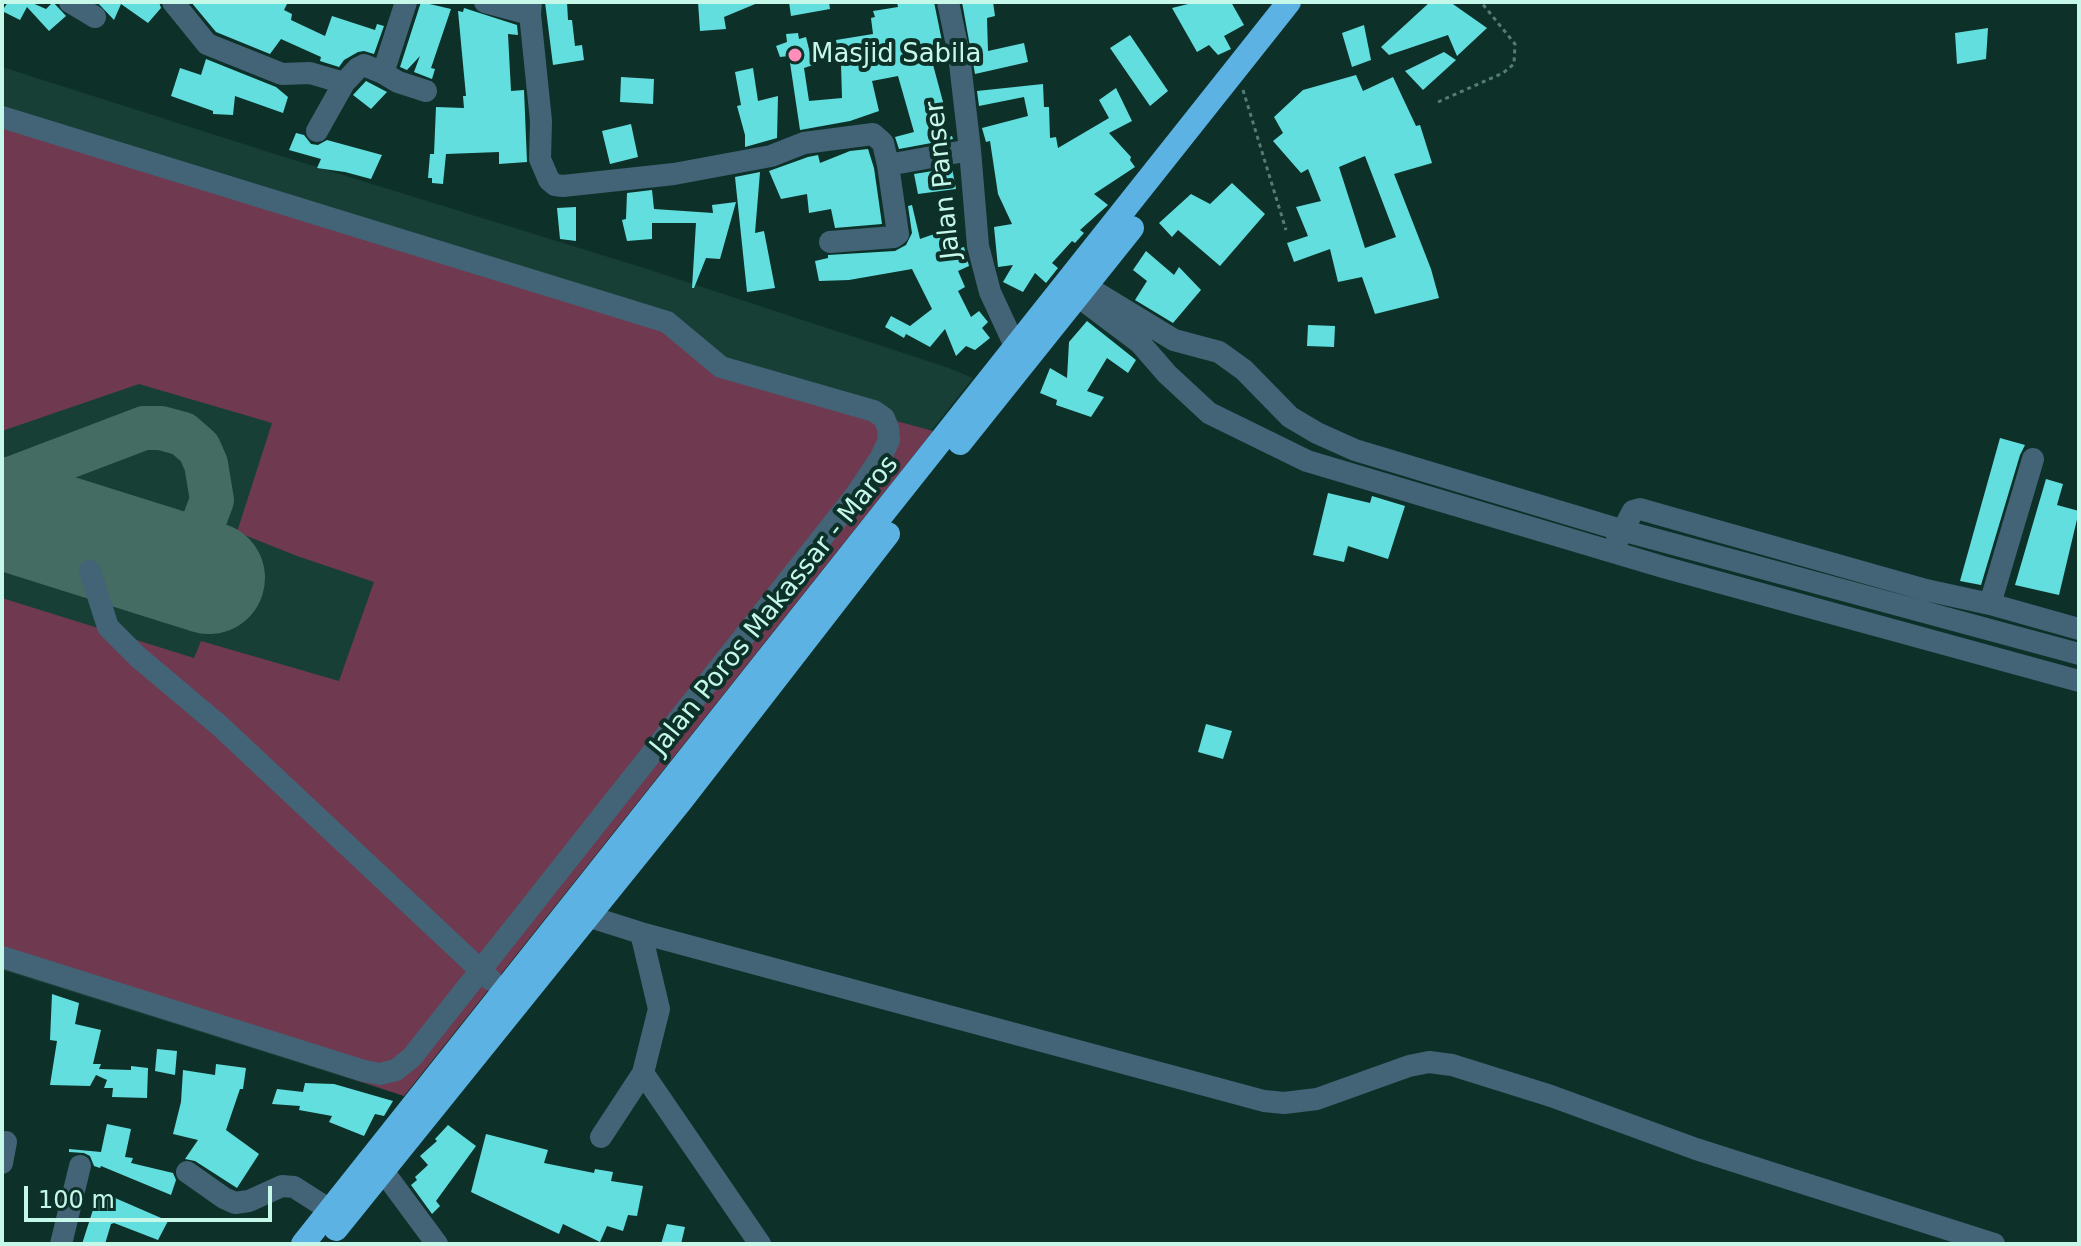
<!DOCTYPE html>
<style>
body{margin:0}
#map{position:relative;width:2081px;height:1246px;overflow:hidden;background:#0d3129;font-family:"DejaVu Sans",sans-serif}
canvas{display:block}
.frame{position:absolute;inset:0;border:4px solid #c6f8ea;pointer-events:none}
.scale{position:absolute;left:24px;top:1186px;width:248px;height:36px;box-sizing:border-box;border:4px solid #c6f8ea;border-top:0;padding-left:10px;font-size:24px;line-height:28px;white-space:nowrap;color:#c6f8ea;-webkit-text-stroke:6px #0d3129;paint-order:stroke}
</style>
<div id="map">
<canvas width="2081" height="1246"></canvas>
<div class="frame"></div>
<div class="scale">100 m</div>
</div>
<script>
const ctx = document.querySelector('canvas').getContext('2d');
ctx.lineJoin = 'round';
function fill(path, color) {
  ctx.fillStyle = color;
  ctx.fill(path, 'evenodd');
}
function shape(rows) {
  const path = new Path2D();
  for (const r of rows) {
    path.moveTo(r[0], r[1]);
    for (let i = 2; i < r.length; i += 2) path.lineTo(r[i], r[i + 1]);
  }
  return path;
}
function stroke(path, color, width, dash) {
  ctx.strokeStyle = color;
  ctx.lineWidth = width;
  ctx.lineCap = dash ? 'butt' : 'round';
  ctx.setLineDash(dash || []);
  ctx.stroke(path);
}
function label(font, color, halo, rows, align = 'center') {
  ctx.font = font + ' "DejaVu Sans",sans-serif';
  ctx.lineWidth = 8;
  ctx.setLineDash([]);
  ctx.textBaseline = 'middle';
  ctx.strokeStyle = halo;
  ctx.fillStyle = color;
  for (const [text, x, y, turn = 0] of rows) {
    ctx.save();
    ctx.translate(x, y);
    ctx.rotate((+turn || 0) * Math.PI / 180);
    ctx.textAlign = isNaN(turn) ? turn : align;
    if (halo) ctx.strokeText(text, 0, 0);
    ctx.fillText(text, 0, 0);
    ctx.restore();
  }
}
fill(shape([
 [2,67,278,155,644,268,949,368,973,378,404,1096,2,970]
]), '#173f36');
fill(shape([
 [2,126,669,326,731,376,933,431,404,1096,2,963,2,598,194,658,201,641,339,681,374,582,297,556,237,532,272,423,139,384,2,431]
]), '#6f3a4f');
stroke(shape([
 [2,482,144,428,161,428,183,434,199,448,206,464,212,500,194,548,178,569,148,586,132,587,90,571,74,562,47,539,35,523]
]), '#446c62', 44);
stroke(shape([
 [2,513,209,578]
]), '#446c62', 112);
fill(shape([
 [8,2,30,2,46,9,53,2,66,16,49,31,27,7,20,20,2,11],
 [97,2,159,2,161,8,148,23,121,4,114,20],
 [191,2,288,2,284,10,292,14,291,20,325,36,332,16,375,30,377,24,384,26,374,54,364,51,358,52,344,60,339,67,320,61,321,57,281,39,270,54,216,32],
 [421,2,451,9,431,68,435,69,432,79,414,72,420,56,407,70,400,67],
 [545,2,567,2,568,20,572,20,575,46,582,45,584,60,553,65],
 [698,2,760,2,724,17,726,29,700,31],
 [789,2,829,2,830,9,791,16],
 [897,2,934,2,945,56,932,61,946,113,926,117,932,141,952,136,953,139,899,149,895,137,914,132,898,76,872,81,879,111,850,121,800,130,789,56,780,57,776,46,787,42,786,34,798,33,799,39,806,37,813,65,804,68,809,101,842,98,841,64,836,40,873,34,871,18,875,17,873,11,898,7],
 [962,2,993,2,995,16,987,18,988,51,1024,43,1028,62,975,74],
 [1196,2,1231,2,1244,25,1224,36,1231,49,1218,55,1209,45,1197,52,1172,8],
 [1430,2,1450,2,1487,28,1457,56,1448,35,1389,55,1381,47],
 [464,8,517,25,518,35,508,34,511,91,524,90,527,162,499,164,499,152,446,154,443,184,432,183,432,178,428,178,430,154,434,154,436,107,464,108,463,96,466,96,458,11,463,12],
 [1364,25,1371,60,1352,67,1342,33],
 [1988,28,1986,59,1957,64,1955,33],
 [1130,35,1168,91,1150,106,1110,48],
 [1444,52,1456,60,1423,90,1405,71],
 [206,59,276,87,288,97,283,113,235,96,233,115,213,114,213,111,171,96,180,68,201,75],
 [753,68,758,101,778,96,777,138,745,147,745,135,737,106,741,105,735,72],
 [1356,75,1363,91,1393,77,1416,126,1420,125,1432,163,1394,174,1431,269,1439,298,1375,314,1362,277,1338,282,1330,249,1294,262,1287,243,1308,236,1296,207,1321,201,1308,169,1301,173,1273,141,1283,133,1274,117,1303,90],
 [1365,156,1396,237,1365,248,1339,167],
 [621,77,654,79,653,104,620,102],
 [366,81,387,92,371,109,353,95],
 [1043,84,1044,107,1049,107,1050,138,1056,137,1058,148,1109,118,1099,100,1116,88,1132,121,1109,133,1131,157,1130,160,1135,167,1094,194,1108,205,1080,230,1084,233,1075,243,1072,241,1052,263,1058,268,1046,283,1035,273,1023,292,1003,282,1013,265,998,267,994,227,1012,224,998,194,990,141,986,142,982,128,1028,116,1024,97,979,106,977,91],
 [631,124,638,157,610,164,602,131],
 [296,133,304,135,311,144,318,145,327,140,382,155,371,179,345,172,317,168,321,159,289,150],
 [868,149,874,168,882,224,835,228,831,209,809,213,807,194,781,199,769,171,808,157,818,155,820,163,850,151],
 [952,168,956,189,918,194,914,174],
 [760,172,755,233,764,231,775,288,747,292,735,177],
 [1232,183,1265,214,1220,266,1178,230,1172,237,1159,223,1191,194,1210,204],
 [652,190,654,209,713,213,712,205,736,202,720,259,706,258,694,288,692,288,696,223,652,223,652,239,627,241,622,220,626,219,627,193],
 [912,205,920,239,954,227,960,248,964,247,969,266,958,271,965,287,958,291,971,317,979,311,988,322,982,328,990,338,975,350,966,346,956,356,945,329,930,347,906,334,904,338,885,327,891,316,910,326,932,309,912,269,849,280,819,281,815,261,828,258,828,255,895,251,906,245,912,233,908,206],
 [576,207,576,241,560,239,557,208],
 [1146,251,1174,275,1179,267,1201,290,1173,323,1135,300,1147,281,1133,270],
 [1087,321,1136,360,1128,373,1107,358,1087,391,1104,397,1091,417,1056,405,1057,400,1040,393,1050,368,1067,378,1069,342],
 [1308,325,1335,326,1334,347,1307,346],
 [2000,438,2025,445,2020,455,1981,585,1960,581],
 [2046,479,2063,484,2057,505,2079,511,2059,595,2015,585],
 [1328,493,1370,503,1372,496,1405,506,1388,559,1348,546,1344,562,1313,555],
 [1206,724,1232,731,1223,759,1198,752],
 [52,994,79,1003,75,1024,101,1030,93,1064,101,1064,99,1069,131,1070,131,1066,148,1068,147,1098,112,1097,113,1088,104,1088,107,1080,96,1075,90,1086,50,1085,57,1041,50,1040],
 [157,1049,177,1051,175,1075,155,1071],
 [216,1064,246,1068,243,1089,240,1089,226,1130,259,1154,237,1188,195,1161,185,1159,198,1140,173,1134,181,1102,183,1070,215,1075],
 [305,1083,334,1084,393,1101,384,1116,375,1114,364,1136,329,1122,332,1116,299,1110,300,1106,272,1104,277,1089,303,1092],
 [107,1124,131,1129,125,1157,133,1158,131,1163,173,1173,176,1180,171,1195,101,1166,100,1168,94,1166,90,1156,84,1153,69,1152,69,1149,101,1152],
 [448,1125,476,1146,436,1201,440,1206,432,1214,411,1185,417,1180,415,1177,428,1165,420,1156,437,1141,435,1139],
 [486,1134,548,1150,544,1163,594,1173,595,1169,613,1172,611,1181,643,1186,637,1216,628,1215,623,1231,607,1226,600,1242,563,1224,559,1234,471,1192],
 [99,1191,168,1221,158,1240,114,1223,111,1224,105,1244,82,1244],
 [667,1224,685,1227,681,1244,661,1244]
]), '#63dedf');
stroke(shape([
 [1243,90,1286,230],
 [1438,102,1503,73,1514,64,1515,44,1481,2]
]), '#547d73', 3, [4, 4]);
stroke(shape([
 [70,2,95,17],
 [173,2,207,44,282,74,310,73,344,83],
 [485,2,530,14],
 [531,2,530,14,541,121,540,159,549,180,555,185,563,186,674,174,771,156,804,143,873,134,883,143,888,165,970,150],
 [948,2,959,55,970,150,978,246,990,292,1015,346],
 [383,73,398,82,426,91],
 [2,117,667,322,721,367,874,411,884,418,888,428,889,440,881,457,855,496,412,1057,396,1070,380,1074,364,1071,2,957],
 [317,131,344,83,358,68,364,65,383,73,406,2],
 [830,242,894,237,898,234,888,165],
 [1087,287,1174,340,1219,352,1244,370,1290,417,1317,433,1355,450,1621,530,2079,654],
 [1079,297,1140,343,1167,374,1209,413,1307,461,1663,567,2079,681],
 [2033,459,1990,604,2079,629],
 [1616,543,1633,511,1640,509,1926,590,1990,604],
 [90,571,108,627,138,657,220,726,491,980],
 [587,916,641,933,1264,1101,1284,1103,1317,1099,1409,1066,1429,1062,1452,1065,1551,1096,1696,1149,1994,1244],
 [643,1073,760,1244],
 [601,1137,643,1073,659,1009,641,933],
 [2,1163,6,1142],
 [383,1171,437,1244],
 [187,1172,224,1198,235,1203,249,1201,282,1186,294,1187,330,1210],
 [61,1244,80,1166]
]), '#436377', 22);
stroke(shape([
 [960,443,1132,228],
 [336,1229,681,801,888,534],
 [303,1244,1289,2]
]), '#5cb2e3', 24);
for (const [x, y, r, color] of [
 [795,55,8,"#ff8ebb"]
]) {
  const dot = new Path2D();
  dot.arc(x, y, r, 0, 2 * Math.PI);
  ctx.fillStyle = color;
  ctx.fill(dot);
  stroke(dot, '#0d3129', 3);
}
label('26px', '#c6f8ea', '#0d3129', [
 ["Masjid Sabila",811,55]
], 'left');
label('26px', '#c6f8ea', '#0d3129', [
 ["Jalan Panser",944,180,-96],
 ["Jalan Poros Makassar - Maros",775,606,-51]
]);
</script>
